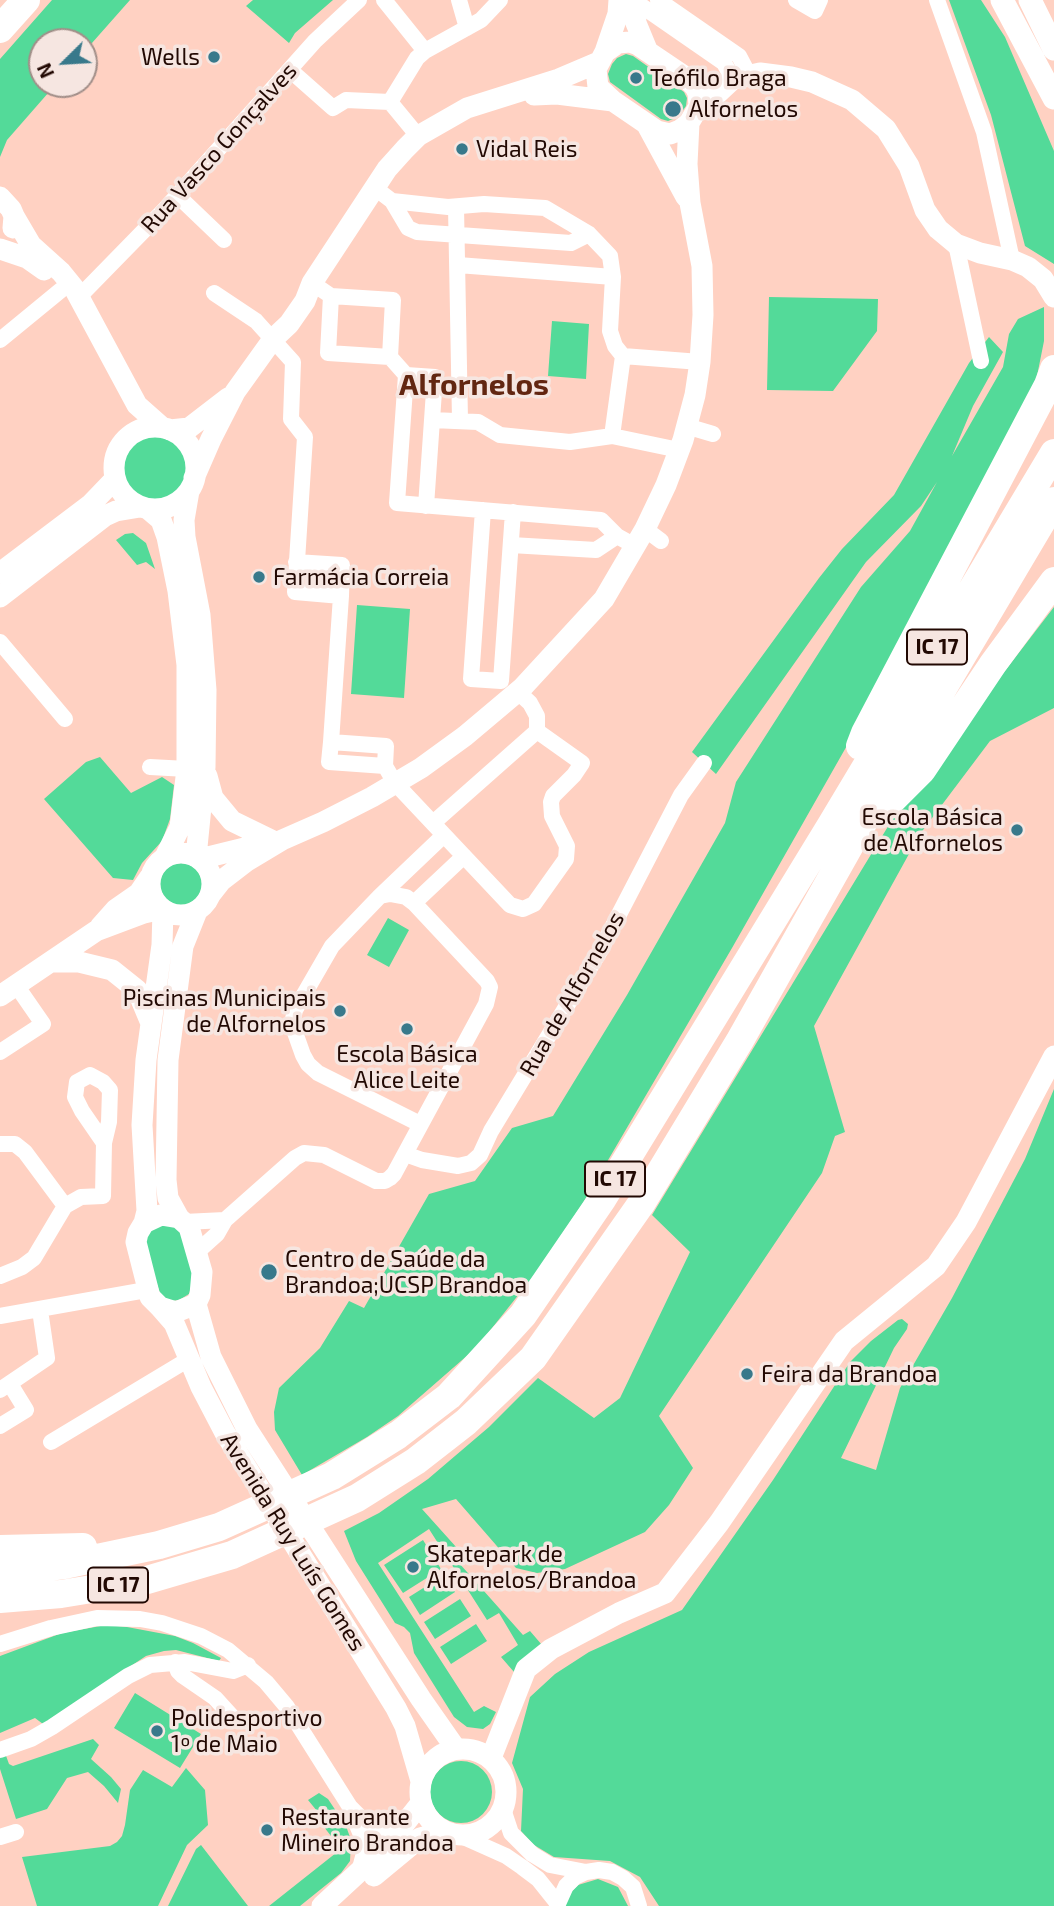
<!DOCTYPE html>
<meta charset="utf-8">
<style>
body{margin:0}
#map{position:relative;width:1054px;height:1906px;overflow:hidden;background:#ffd1c2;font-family:"Exo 2",sans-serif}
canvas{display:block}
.north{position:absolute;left:28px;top:28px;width:70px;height:70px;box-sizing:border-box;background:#f6e6e1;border:2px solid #a18e88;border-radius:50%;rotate:246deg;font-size:19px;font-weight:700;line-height:28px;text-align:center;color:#220903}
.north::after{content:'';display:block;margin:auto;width:24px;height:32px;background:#38798b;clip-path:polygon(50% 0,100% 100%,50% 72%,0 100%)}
</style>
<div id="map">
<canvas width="1054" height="1906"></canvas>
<div class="north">N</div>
</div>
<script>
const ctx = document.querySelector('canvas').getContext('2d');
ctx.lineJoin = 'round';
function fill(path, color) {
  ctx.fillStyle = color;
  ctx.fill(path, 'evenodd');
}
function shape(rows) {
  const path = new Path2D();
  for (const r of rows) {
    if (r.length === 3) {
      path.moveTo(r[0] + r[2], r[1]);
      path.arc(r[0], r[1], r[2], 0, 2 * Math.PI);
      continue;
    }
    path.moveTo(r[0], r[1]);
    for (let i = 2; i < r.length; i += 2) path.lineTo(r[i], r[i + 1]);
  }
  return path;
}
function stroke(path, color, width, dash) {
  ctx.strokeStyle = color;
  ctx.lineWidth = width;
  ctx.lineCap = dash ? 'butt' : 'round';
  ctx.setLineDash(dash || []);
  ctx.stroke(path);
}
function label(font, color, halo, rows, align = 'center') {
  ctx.font = font + ' "Exo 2",sans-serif';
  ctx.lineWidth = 7;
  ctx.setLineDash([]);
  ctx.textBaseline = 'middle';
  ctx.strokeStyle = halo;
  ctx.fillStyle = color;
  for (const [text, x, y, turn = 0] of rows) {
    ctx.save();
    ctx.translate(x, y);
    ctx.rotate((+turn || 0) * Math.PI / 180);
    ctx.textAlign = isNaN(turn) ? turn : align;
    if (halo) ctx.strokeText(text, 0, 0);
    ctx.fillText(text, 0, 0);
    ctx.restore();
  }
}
fill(shape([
 [52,0,130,0,84,52,84,42,42,42,42,84,56,84,7,140,0,157,0,59],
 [253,0,333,0,295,33,289,43,246,6],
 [949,0,981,0,1005,37,1054,151,1054,264,1025,246,991,115],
 [626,54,633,56,684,92,687,98,686,106,678,117,668,121,661,119,610,82,608,74,612,64,617,58],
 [769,297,878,299,877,331,833,391,767,390],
 [1044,307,1044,341,1035,386,878,691,732,948,583,1203,535,1274,477,1347,398,1416,367,1437,302,1475,275,1430,274,1412,279,1388,320,1348,349,1301,364,1308,429,1194,475,1181,512,1128,553,1116,627,995,725,823,736,782,861,587,910,531,937,482,921,506,866,562,716,774,692,752,819,578,842,549,894,495,969,363,989,337,1003,352,973,406,952,456,1003,367,1009,334,1018,319],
 [552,321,589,324,586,379,548,376],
 [155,468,32],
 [133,533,146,543,155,569,146,562,137,565,116,540,125,534],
 [357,605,410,609,404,698,351,694],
 [1054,607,1054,708,990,741,920,834,814,1026,845,1132,835,1136,822,1173,659,1416,693,1468,669,1505,645,1532,565,1569,537,1573,516,1568,456,1499,422,1509,457,1548,451,1554,523,1635,530,1631,542,1645,525,1658,514,1672,501,1657,518,1645,499,1613,487,1620,429,1529,378,1563,474,1712,484,1706,496,1712,490,1724,483,1729,467,1727,454,1717,414,1653,410,1633,404,1627,395,1623,356,1561,344,1531,379,1513,428,1479,489,1427,538,1378,594,1418,620,1398,690,1252,652,1215,898,810],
 [100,757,131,793,162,777,174,785,170,819,162,841,142,863,133,880,113,878,44,799,86,762],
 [181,884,21],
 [388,918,409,930,389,967,367,955],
 [1054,1089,1054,1906,659,1906,640,1877,610,1861,554,1857,534,1845,521,1831,523,1789,512,1763,530,1697,555,1674,589,1652,682,1610,773,1480,850,1362,871,1341,898,1320,902,1319,908,1324,907,1329,894,1348,841,1458,876,1470,900,1388,952,1298,1025,1159],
 [160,1224,179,1228,194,1276,189,1294,179,1300,172,1301,161,1296,145,1249,146,1236,150,1231],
 [423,1540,441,1569,403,1593,384,1565],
 [444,1575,455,1592,420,1615,409,1597],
 [460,1599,471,1616,435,1639,424,1622],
 [476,1624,487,1641,451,1664,440,1647],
 [106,1625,127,1627,175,1636,193,1643,221,1658,219,1661,176,1650,164,1651,146,1656,43,1724,35,1718,0,1733,0,1656,62,1633],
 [135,1693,201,1734,180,1768,114,1728],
 [93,1739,99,1745,91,1759,111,1777,121,1789,118,1803,104,1786,88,1772,67,1778,47,1809,16,1819,0,1769,0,1754,5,1753,9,1764,13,1766],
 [461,1792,31],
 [186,1768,205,1790,208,1825,187,1845,158,1906,37,1906,22,1857,110,1846,117,1842,122,1836,125,1825,130,1790,143,1770,172,1787],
 [319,1793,328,1799,346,1826,351,1840,350,1861,341,1873,300,1906,269,1906,341,1849,314,1814,317,1811,308,1800],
 [201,1845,248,1906,168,1906,196,1849],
 [598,1879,618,1887,628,1906,565,1906,571,1892,578,1885]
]), '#53da99');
stroke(shape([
 [384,0,425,51],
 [459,0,467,28],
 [633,0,724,63,733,79],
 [658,0,739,56,749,75],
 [796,0,815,11,820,0],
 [937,0,984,132,1012,260],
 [290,70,333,108,346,100,390,102],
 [390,102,417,58,425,51,481,20,500,0],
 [390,102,418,136],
 [375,188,392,201,408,228,417,232,571,243,589,234],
 [178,196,224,240],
 [392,201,448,207,484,204,545,208,589,234,610,256,613,277,610,331,615,346,623,356],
 [456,207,460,420],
 [956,244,981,361],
 [458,265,613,277],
 [312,283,331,296,393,300,390,357,406,375,435,377,426,506],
 [214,293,256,321,293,362,291,419,305,437,295,592,341,596],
 [331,296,328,353,390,357],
 [79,297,165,209,315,41,359,0],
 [0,340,61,290],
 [406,375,397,503,601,520,617,536,635,546],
 [432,420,478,422,500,435,570,442,612,436],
 [686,426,713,434],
 [679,450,612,436,623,356,700,362],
 [483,510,471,679,501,681],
 [645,529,661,541],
 [511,545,596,550,617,536],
 [296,562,342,565,341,596,331,742,329,762,385,766,386,746,331,742],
 [0,642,65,719],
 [501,681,513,512],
 [385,766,395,783,510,905,523,909,534,904,566,859,567,846,552,816,551,802,553,796,574,775,582,763,537,731],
 [150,767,187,769],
 [433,823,537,731,537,716,530,703,518,692],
 [380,896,444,835],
 [414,903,464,856],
 [0,1052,43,1024,16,985],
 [0,1144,15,1144,25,1152,65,1206,34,1258,22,1267,0,1276],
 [405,1154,422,1160,458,1166,471,1163,480,1155,491,1131,600,951,681,795,704,763],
 [65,1206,81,1197,103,1196,104,1143,82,1111,75,1097,77,1082,90,1075,103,1082,110,1090,109,1122,104,1143],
 [184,1222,225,1220],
 [197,1252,217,1234,225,1220,295,1158,304,1153,324,1155,376,1181,385,1181,390,1178,394,1174,486,1004,490,987,487,981,414,903,406,897,390,894,380,896,332,946,295,1010,292,1024,303,1055,308,1064,318,1073,420,1124],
 [0,1316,146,1290],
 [0,1390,47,1358,40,1310],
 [0,1426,26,1410,10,1384],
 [51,1442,189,1359],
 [0,1644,51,1628,97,1618,140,1619,162,1623,201,1636,228,1650,266,1682,287,1707,350,1807,364,1821,379,1829,402,1830],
 [175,1662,178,1671,183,1676,215,1698,235,1720],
 [0,1750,31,1739,52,1727,128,1676,150,1665,185,1662,233,1671,248,1665],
 [503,1809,511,1833,532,1854,550,1865,586,1872],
 [352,1813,364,1842,364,1853,359,1872],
 [459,1835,506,1856,522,1867,538,1879,558,1904],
 [0,1837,16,1832],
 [557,1906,566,1886,575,1877,586,1872,599,1870,612,1872,623,1878,633,1887,639,1906]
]), '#fff', 16);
stroke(shape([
 [634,0,636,23,648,52],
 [630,42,638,45,684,76,695,87,698,93,699,106,689,123,680,130,670,134,657,131,613,101,598,87,596,69,605,52,618,43,630,42],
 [605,52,618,14,619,0],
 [534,95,557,94,613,101],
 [699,106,718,93,733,79,760,73,791,77,812,82,852,100,886,129,909,166,925,210,938,229,956,244,980,253,1012,260,1028,267,1043,279,1054,297],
 [647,125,686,197],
 [0,197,11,209,14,216,13,228],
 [14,216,31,245,61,272,74,288,137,405,163,428],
 [0,249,27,258,44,270],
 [155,468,41],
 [170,430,189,428,228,398],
 [194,478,211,439,235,392,273,339,289,324,305,301,312,283,387,169,405,149,418,136,467,108,559,79,599,62],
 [189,491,184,520,185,537,200,615,206,690,205,767,196,857],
 [148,509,161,520,167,537,178,591,187,665,187,769,180,827,165,857],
 [0,573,91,504,115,479],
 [0,597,105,516,116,511,140,507],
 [207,776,213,798,232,821,273,841],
 [181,884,31],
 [200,859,265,843],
 [210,895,221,881,247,861,282,840,323,822,372,797,421,768,465,736,522,688,604,599,645,529,666,485,683,440,695,395,700,362,703,315,702,266,690,203,687,164,689,123],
 [100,927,116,909,139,893,150,877],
 [51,962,79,962,112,970,137,990,150,1021],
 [0,996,96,931,144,913,162,909],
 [161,1215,179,1218,189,1227,202,1272,200,1295,196,1304,176,1312,160,1307,150,1297,136,1242,138,1233,144,1223,161,1215],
 [179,1218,168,1198,166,1180,168,1060,183,946,197,911],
 [144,1223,147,1211,142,1125,146,1060,162,945,163,910],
 [196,1304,211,1357,247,1429,421,1699,456,1749],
 [160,1307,174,1323,201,1387,225,1433,396,1708,405,1726,421,1781],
 [463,1792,43],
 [491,1758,526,1669,551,1649,619,1613,665,1593,719,1523,844,1341,936,1266,966,1222,1054,1056],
 [374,1876,420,1838,444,1831],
 [322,1906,387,1846,421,1803]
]), '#fff', 21);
stroke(shape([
 [1002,0,1054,98],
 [1030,0,1054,49]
]), '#fff', 23);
stroke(shape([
 [0,29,26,0],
 [860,746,865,733,1048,385,1054,369],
 [883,809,922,770,993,664,1054,581],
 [0,1549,83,1547],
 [0,1573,64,1565,159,1545,219,1527,332,1476,398,1435,449,1396,523,1315,603,1198,831,825,1054,453],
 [0,1599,61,1594,147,1580,232,1555,357,1498,416,1461,466,1422,533,1358,641,1204,739,1042,854,838,1054,501]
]), '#fff', 28);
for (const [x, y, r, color] of [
 [214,57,7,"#38798b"],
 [636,78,7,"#38798b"],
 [673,109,9,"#38798b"],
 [462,149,7,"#38798b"],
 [259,577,7,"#38798b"],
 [1017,830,7,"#38798b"],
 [340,1011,7,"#38798b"],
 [407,1029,7,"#38798b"],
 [269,1272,9,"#38798b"],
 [747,1374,7,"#38798b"],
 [413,1567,7,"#38798b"],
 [157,1731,7,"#38798b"],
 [267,1830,7,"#38798b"]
]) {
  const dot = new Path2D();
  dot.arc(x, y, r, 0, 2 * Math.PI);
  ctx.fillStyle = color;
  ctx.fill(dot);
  stroke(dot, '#f6e6e1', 2.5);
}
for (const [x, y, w] of [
 [937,647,60],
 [615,1179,60],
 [118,1585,60]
]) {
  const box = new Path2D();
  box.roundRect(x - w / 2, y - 17.5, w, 35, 5);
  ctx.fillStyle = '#f6e6e1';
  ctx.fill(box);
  stroke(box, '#220903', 2);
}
label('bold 21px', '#220903', null, [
 ["IC 17",937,647],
 ["IC 17",615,1179],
 ["IC 17",118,1585]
]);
label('23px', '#220903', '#f6e6e1', [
 ["Wells",200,57,"right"],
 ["Teófilo Braga",650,78],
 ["Alfornelos",689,109],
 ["Vidal Reis",476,149],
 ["Farmácia Correia",273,577],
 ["Escola Básica",1003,817,"right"],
 ["de Alfornelos",1003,843,"right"],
 ["Piscinas Municipais",326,998,"right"],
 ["de Alfornelos",326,1024,"right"],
 ["Escola Básica",407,1054,"center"],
 ["Alice Leite",407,1080,"center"],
 ["Centro de Saúde da",285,1259],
 ["Brandoa;UCSP Brandoa",285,1285],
 ["Feira da Brandoa",761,1374],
 ["Skatepark de",427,1554],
 ["Alfornelos/Brandoa",427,1580],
 ["Polidesportivo",171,1718],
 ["1º de Maio",171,1744],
 ["Restaurante",281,1817],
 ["Mineiro Brandoa",281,1843]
], 'left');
label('23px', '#220903', '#f6e6e1', [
 ["Rua Vasco Gonçalves",219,148,-48],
 ["Rua de Alfornelos",572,994,-60],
 ["Avenida Ruy Luís Gomes",293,1542,58]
]);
label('bold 30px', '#622611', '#f6e6e1', [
 ["Alfornelos",474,385]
]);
</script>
